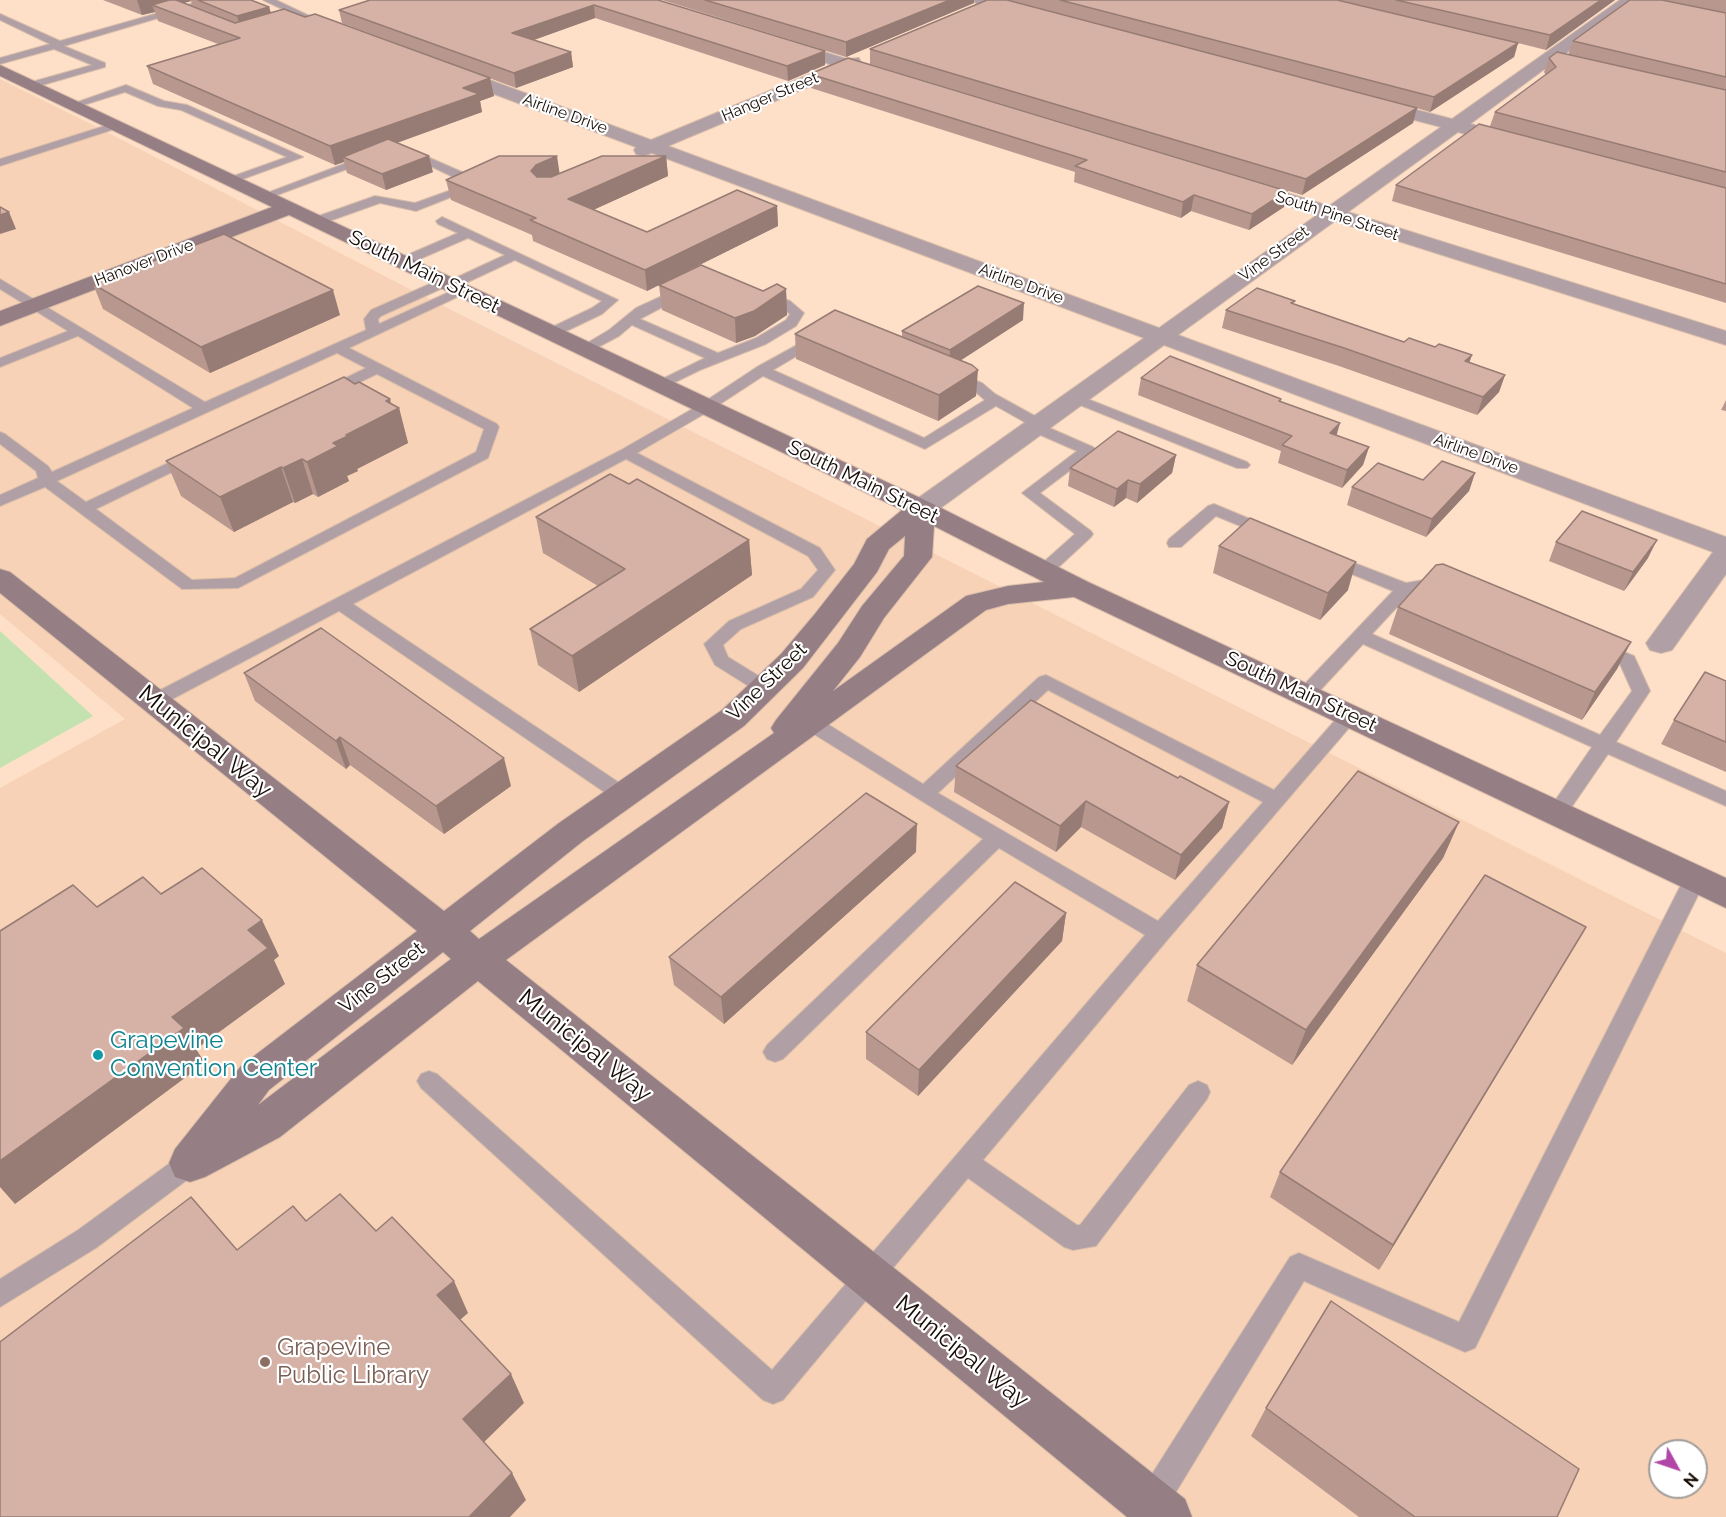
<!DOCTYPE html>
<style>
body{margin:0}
#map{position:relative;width:1726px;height:1517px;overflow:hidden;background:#fedfc8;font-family:Raleway,sans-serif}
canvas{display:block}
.north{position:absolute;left:1648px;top:1439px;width:60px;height:60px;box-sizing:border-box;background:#fff;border:2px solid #a29e9b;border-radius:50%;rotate:130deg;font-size:16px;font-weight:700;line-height:24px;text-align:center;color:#160c05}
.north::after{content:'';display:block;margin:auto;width:21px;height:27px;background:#b146a7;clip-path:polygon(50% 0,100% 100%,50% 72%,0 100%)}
</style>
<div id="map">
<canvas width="1726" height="1517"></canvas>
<div class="north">N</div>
</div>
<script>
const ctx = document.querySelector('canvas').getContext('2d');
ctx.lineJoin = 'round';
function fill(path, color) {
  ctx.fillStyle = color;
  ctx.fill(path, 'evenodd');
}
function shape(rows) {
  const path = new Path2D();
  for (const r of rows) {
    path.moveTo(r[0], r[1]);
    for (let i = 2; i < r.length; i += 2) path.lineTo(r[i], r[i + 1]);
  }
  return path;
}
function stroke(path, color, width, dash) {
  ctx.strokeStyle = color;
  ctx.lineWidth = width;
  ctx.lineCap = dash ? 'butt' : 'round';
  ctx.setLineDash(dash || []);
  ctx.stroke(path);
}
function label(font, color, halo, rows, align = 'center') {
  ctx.font = font + ' Raleway,sans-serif';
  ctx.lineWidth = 4.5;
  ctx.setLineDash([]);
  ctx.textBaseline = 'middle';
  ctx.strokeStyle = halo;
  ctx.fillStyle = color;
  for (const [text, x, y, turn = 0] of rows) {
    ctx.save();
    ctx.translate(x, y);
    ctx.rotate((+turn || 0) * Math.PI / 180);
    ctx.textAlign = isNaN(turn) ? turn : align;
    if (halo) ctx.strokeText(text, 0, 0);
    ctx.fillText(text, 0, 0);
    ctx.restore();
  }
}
fill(shape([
 [0,79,97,127,392,280,1726,953,1726,1517,0,1517,0,788,125,719,0,614],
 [1660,1451,1696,1451,1696,1487,1660,1487]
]), '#f7d2b6');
fill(shape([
 [0,631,93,716,0,768]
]), '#c3e2b0');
const lane = shape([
 [204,0,219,0,64,46,105,63,105,67,32,88,27,85,28,83,92,65,54,49,0,64,0,58,50,44,0,20,0,14,60,41,204,0],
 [263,0,276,0,320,21,312,23,263,0],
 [126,85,164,101,187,105,303,157,232,183,226,180,228,178,287,157,181,110,158,106,125,92,74,108,69,105,126,85],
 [117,122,121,123,121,127,0,166,0,159,117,122],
 [407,148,478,179,479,186,416,211,380,203,321,224,313,224,313,218,375,196,415,203,468,184,403,153,403,149,407,148],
 [370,154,376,157,374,159,269,198,265,200,259,196,370,154],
 [442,217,618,300,602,314,556,336,546,336,544,333,546,330,592,308,602,301,515,260,455,288,445,287,381,316,378,319,379,324,458,288,468,288,470,291,349,348,497,424,499,427,488,458,238,588,182,589,45,487,0,506,0,495,38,478,36,471,0,444,0,432,5,434,48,466,52,472,193,408,78,336,0,367,0,358,68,331,0,289,0,279,205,402,366,330,364,319,371,310,441,279,451,280,505,255,468,238,406,265,398,265,396,262,398,259,458,233,438,224,436,221,442,217],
 [337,353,366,368,323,389,321,392,323,395,333,395,377,374,484,429,476,452,235,578,192,580,96,509,199,459,202,456,199,453,189,453,86,502,57,481,337,353],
 [684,286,689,287,691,290,689,293,640,319,718,353,756,338,786,320,790,314,780,307,758,299,756,296,758,293,768,293,790,301,804,313,796,326,766,344,700,370,661,389,654,385,656,382,705,358,632,325,619,336,589,352,584,353,577,349,609,330,636,308,684,286],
 [817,334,824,338,822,341,773,370,924,438,985,400,972,389,947,379,945,376,952,372,982,383,995,394,1044,421,1045,426,1093,447,1096,450,1093,453,1040,493,1091,531,1093,534,1091,537,1050,575,1038,575,1036,571,1038,567,1075,534,1022,493,1077,451,1029,430,1027,427,1028,424,996,406,925,449,763,376,711,410,637,453,820,548,835,570,813,597,741,629,723,645,728,657,772,684,774,688,772,692,765,694,758,692,715,665,704,644,729,621,801,589,818,570,808,556,626,459,353,604,630,790,633,795,630,800,623,802,616,800,339,611,161,705,154,707,147,705,145,701,147,697,621,450,701,404,757,367,817,334],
 [1075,394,1247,462,1250,465,1247,468,1237,468,1070,401,1068,398,1075,394],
 [1214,504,1274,529,1276,532,1274,535,1262,535,1216,516,1181,547,1169,547,1167,543,1169,539,1208,506,1214,504],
 [1331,554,1406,583,1442,577,1448,578,1451,582,1448,586,1410,593,1372,634,1600,735,1632,691,1620,664,1593,652,1590,648,1593,644,1599,642,1634,656,1650,691,1616,742,1726,791,1726,806,1608,754,1564,818,1557,820,1550,818,1547,813,1550,808,1592,747,1363,644,1313,698,1306,700,1299,698,1297,694,1299,690,1393,591,1325,563,1323,559,1325,555,1331,554],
 [1046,675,1274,790,1344,710,1351,709,1358,710,1360,715,1168,939,983,1160,1077,1225,1080,1225,1189,1085,1198,1081,1207,1085,1210,1092,1207,1099,1096,1246,1073,1250,1064,1247,968,1178,783,1400,773,1404,763,1400,421,1088,417,1081,421,1074,429,1071,437,1074,772,1370,1145,935,999,848,783,1059,775,1062,767,1059,763,1052,767,1045,983,839,804,728,801,723,804,718,811,716,818,718,923,784,1039,677,1046,675],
 [1048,690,1263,802,1158,921,938,793,1048,690],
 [1695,871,1702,873,1706,879,1475,1348,1465,1352,1304,1281,1162,1515,1156,1517,1140,1515,1136,1504,1140,1493,1290,1257,1299,1253,1459,1322,1684,879,1688,873,1695,871],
 [190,1152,199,1155,203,1163,199,1171,96,1248,0,1307,0,1279,78,1230,181,1155,190,1152]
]);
const street = shape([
 [973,0,998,0,1034,10,1036,13,1028,18,976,3,973,0],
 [1620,0,1638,0,1470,124,1475,125,1478,129,1475,133,1469,135,1458,132,1348,212,1726,331,1726,345,1335,221,1178,335,1726,537,1726,574,1672,650,1661,653,1650,650,1646,643,1713,552,1164,345,931,515,921,517,911,515,907,509,911,503,1144,338,652,153,643,156,636,154,634,150,636,147,443,75,440,71,443,67,455,67,651,140,832,65,777,47,775,44,777,41,789,41,847,59,859,58,861,63,888,71,891,75,888,79,882,80,849,70,668,146,1159,328,1317,215,1237,190,1234,186,1237,182,1251,182,1329,206,1441,127,1365,107,1362,103,1365,99,1371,98,1452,119,1620,0]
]);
const secondary = shape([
 [0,65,931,503,1088,582,1726,878,1726,908,1074,597,1008,604,986,610,506,960,1185,1499,1192,1517,1127,1517,478,981,280,1137,205,1177,190,1182,175,1177,169,1163,175,1149,241,1066,417,931,0,593,0,569,10,572,444,911,559,823,722,710,781,654,814,615,854,564,867,539,902,510,289,215,0,326,0,311,272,207,0,76,0,65],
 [934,526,1044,582,1008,586,966,596,833,691,860,657,884,618,932,557,934,526],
 [905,536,904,556,862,606,838,643,776,720,771,728,774,733,479,939,470,931,583,841,744,726,803,668,877,572,889,549,905,536],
 [443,952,451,959,258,1105,269,1090,443,952]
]);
stroke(lane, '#d9bda9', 2);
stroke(street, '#d9bda9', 2);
stroke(secondary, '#d9bda9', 2);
fill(lane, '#b0a0a5');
fill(street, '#b0a0a5');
fill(secondary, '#967e85');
fill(shape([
 [103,0,251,0,269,7,271,13,494,96,480,101,482,112,397,143,433,172,386,190,347,173,344,162,335,165,153,84,147,66,218,44,158,21,155,12,142,15],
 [191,1,193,7,184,3],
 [658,0,825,51,825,65,788,81,595,18,534,40,571,52,573,67,516,88,342,23,339,10],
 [662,0,974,0,974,3,846,57],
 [1008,0,1615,0,1546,50,1518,43,1514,57,1430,112,1417,108,1413,123,1302,195,870,64,870,49],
 [1630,0,1726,0,1726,303,1392,201,1396,185,1490,126,1495,112,1546,75,1544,72,1549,58,1568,55,1573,41],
 [810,74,1284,207,1249,230,1191,211,1181,218,1074,182,1075,172,811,88],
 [666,156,668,176,593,210,647,232,777,206,778,226,647,291,533,241,532,235,451,200,446,180,560,174],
 [93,284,340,315,210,373,103,309],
 [659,285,763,291,786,289,787,315,755,336,736,343,662,310],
 [1294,304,1404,342,1435,347,1472,355,1469,362,1505,375,1499,392,1477,415,1339,366,1222,328,1226,310],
 [1023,320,961,360,976,396,938,421,796,359,795,334,902,337,902,331],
 [1141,378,1281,399,1281,402,1336,435,1369,447,1363,465,1342,488,1278,463,1281,451,1138,395],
 [1726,400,1726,411,1721,410],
 [392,404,399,408,408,443,357,469,358,471,347,476,349,481,318,497,313,494,295,503,293,502,234,532,181,496,166,461],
 [1176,455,1172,473,1137,503,1126,498,1114,507,1068,486,1070,468],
 [1475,473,1469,491,1426,537,1347,505,1352,487,1423,480],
 [629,484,749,540,752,575,579,692,538,665,530,629,598,586,543,553,536,517],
 [1556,542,1648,558,1624,591,1549,561],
 [1219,546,1348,590,1320,620,1213,573],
 [1398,607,1631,642,1617,669,1582,720,1389,634],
 [244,673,511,786,444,834,350,765,346,769,255,701],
 [1726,681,1726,772,1661,744,1674,720],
 [956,766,1178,778,1229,802,1222,828,1175,880,1081,827,1056,852,954,792],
 [1459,822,1443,858,1292,1065,1187,1001,1197,965],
 [916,852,724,1024,674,985,669,957],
 [1066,913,1062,941,918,1096,866,1059,866,1032],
 [1586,927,1379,1270,1270,1197,1280,1172],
 [1266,1408,1557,1517,1359,1517,1251,1436]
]), '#b8988e');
fill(shape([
 [137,0,190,0,191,1,164,9,152,5,155,12,142,15],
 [950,0,974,0,974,3,846,57,846,42],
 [1601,0,1615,0,1546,50,1550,35],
 [594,5,595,18,514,47,512,33],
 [269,7,273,20,241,30,237,16],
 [1518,43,1514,57,1430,112,1434,97],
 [825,51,825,65,788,81,787,66],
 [571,52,573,67,516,88,514,73],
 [490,78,494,96,480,101,482,112,349,160,343,157,344,162,335,165,330,146,463,88],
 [1417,108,1413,123,1302,195,1306,179],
 [429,156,433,172,386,190,382,174],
 [557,156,560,176,535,191,531,171,536,165],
 [666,156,668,176,571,220,568,199],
 [1287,191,1284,207,1249,230,1252,214],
 [1194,195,1191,211,1181,218,1183,202],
 [777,206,778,226,647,291,645,270],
 [9,212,16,229,0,234,0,215],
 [786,289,787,315,755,336,736,343,735,318],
 [333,290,340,315,210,373,201,347],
 [1024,303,1023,320,949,368,950,350],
 [1472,355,1466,372,1465,361],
 [978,370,976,396,938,421,939,395],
 [1505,375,1499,392,1477,415,1483,397],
 [390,399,393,411,399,408,408,443,357,469,358,471,347,476,349,481,318,497,307,462,346,435,386,401],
 [1340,423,1335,441,1330,433],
 [1369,447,1363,465,1342,488,1347,470],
 [1176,455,1172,473,1137,503,1140,484],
 [302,459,313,494,295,503,283,468],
 [281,467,293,502,234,532,220,497],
 [1475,473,1469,491,1426,537,1432,519],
 [1128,480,1126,498,1114,507,1117,489],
 [749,540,752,575,579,692,572,656],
 [1657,540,1648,558,1624,591,1633,572],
 [1356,562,1348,590,1320,620,1328,593],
 [1631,642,1617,669,1582,720,1595,692],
 [340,737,350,765,346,769,336,741],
 [504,758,511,786,444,834,436,806],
 [1086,801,1081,827,1056,852,1060,826],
 [1229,802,1222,828,1175,880,1181,855],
 [1459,822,1443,858,1292,1065,1306,1030],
 [917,824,916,852,724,1024,721,997],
 [1066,913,1062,941,918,1096,919,1070],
 [262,920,279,956,274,960,285,984,196,1049,205,1063,15,1204,0,1187,0,1161,172,1017,248,930],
 [1586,927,1570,954,1379,1270,1393,1245],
 [454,1281,468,1313,452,1327,437,1295],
 [511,1374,524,1403,478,1448,463,1419],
 [512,1473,526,1500,510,1517,469,1517]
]), '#967c74');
const building = shape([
 [169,0,176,0,235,23,284,9,305,17,315,14,490,78,463,88,479,94,330,146,147,66,240,38,152,5,169,0],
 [198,0,251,0,269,7,237,16,198,0],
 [370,0,658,0,825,51,787,66,594,5,512,33,571,52,514,73,339,10,370,0],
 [705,0,950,0,846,42,705,0],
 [987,0,1007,0,1417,108,1306,179,870,49,987,0],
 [1060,0,1337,0,1518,43,1434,97,1060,0],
 [1396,0,1601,0,1550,35,1396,0],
 [1630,0,1662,0,1726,13,1726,77,1573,41,1630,0],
 [1557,52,1726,90,1726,172,1495,112,1556,67,1549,58,1557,52],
 [848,58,1287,191,1252,214,1194,195,1183,202,1075,166,1087,160,810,74,848,58],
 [1479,124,1726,188,1726,284,1396,185,1479,124],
 [388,139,429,156,382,174,343,157,388,139],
 [499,156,557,156,536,165,531,171,537,177,551,177,602,156,666,156,568,199,647,232,737,190,777,206,645,270,530,220,536,218,446,180,499,156],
 [0,207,9,212,0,215,0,207],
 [224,234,333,290,201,347,93,284,224,234],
 [701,265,763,291,777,284,786,289,754,311,735,318,659,285,701,265],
 [978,286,1024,303,950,350,902,331,978,286],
 [1257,288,1295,301,1291,303,1404,342,1409,338,1435,347,1439,344,1472,355,1465,361,1505,375,1483,397,1344,348,1226,310,1257,288],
 [835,310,972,365,978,370,939,395,795,334,835,310],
 [1170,356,1281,399,1279,401,1340,423,1330,433,1369,447,1347,470,1282,445,1292,436,1141,378,1170,356],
 [344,377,355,384,359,382,390,399,386,401,399,408,346,435,348,436,333,443,338,446,307,462,302,459,283,468,281,467,220,497,166,461,344,377],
 [1118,431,1176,455,1140,484,1128,480,1117,489,1070,468,1118,431],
 [1442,461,1475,473,1432,519,1352,487,1378,463,1423,480,1442,461],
 [610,474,629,484,637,479,749,540,572,656,530,629,625,569,536,517,610,474],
 [1582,511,1657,540,1633,572,1556,542,1582,511],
 [1250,518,1356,562,1328,593,1219,546,1250,518],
 [1443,564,1631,642,1595,692,1398,607,1436,565,1443,564],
 [321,628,504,758,436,806,340,737,336,741,244,673,321,628],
 [1705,672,1726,681,1726,742,1674,720,1705,672],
 [1031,700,1178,778,1180,776,1229,802,1181,855,1086,801,1060,826,956,766,1031,700],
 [1358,771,1459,822,1306,1030,1197,965,1358,771],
 [866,793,917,824,721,997,669,957,866,793],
 [202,868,262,920,248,930,268,948,172,1017,184,1028,0,1161,0,931,73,885,97,907,143,877,161,894,202,868],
 [1485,875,1586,927,1393,1245,1280,1172,1485,875],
 [1015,882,1066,913,919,1070,866,1032,1015,882],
 [340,1194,376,1231,392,1217,454,1281,437,1295,511,1374,463,1419,512,1473,469,1517,0,1517,0,1342,191,1197,237,1250,293,1206,306,1221,340,1194],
 [1331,1301,1579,1469,1557,1517,1415,1517,1266,1408,1331,1301]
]);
fill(building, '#d6b1a5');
stroke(building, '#967c74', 1.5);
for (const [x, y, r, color] of [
 [98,1055,6,"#0f9aa8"],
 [265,1362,6,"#8d6e63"]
]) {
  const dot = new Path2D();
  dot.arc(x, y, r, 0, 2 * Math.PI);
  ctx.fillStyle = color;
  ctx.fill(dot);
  stroke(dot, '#fff', 2);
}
label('16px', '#160c05', '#fff', [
 ["Hanger Street",770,97,-23],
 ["Airline Drive",565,114,20],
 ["South Pine Street",1337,216,18],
 ["Vine Street",1274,254,-36],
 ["Hanover Drive",144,263,-21],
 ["Airline Drive",1021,284,20],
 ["Airline Drive",1476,454,20]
]);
label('20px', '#160c05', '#fff', [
 ["South Main Street",424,272,26],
 ["South Main Street",863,482,26],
 ["Vine Street",767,682,-44],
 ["South Main Street",1301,692,25],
 ["Vine Street",382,978,-38]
]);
label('24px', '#160c05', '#fff', [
 ["Municipal Way",205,742,39],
 ["Municipal Way",585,1046,39],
 ["Municipal Way",962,1352,39]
]);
label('24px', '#0d838f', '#fff', [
 ["Grapevine",110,1041],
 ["Convention Center",110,1069]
], 'left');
label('24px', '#785e54', '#fff', [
 ["Grapevine",277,1348],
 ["Public Library",277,1376]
], 'left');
</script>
